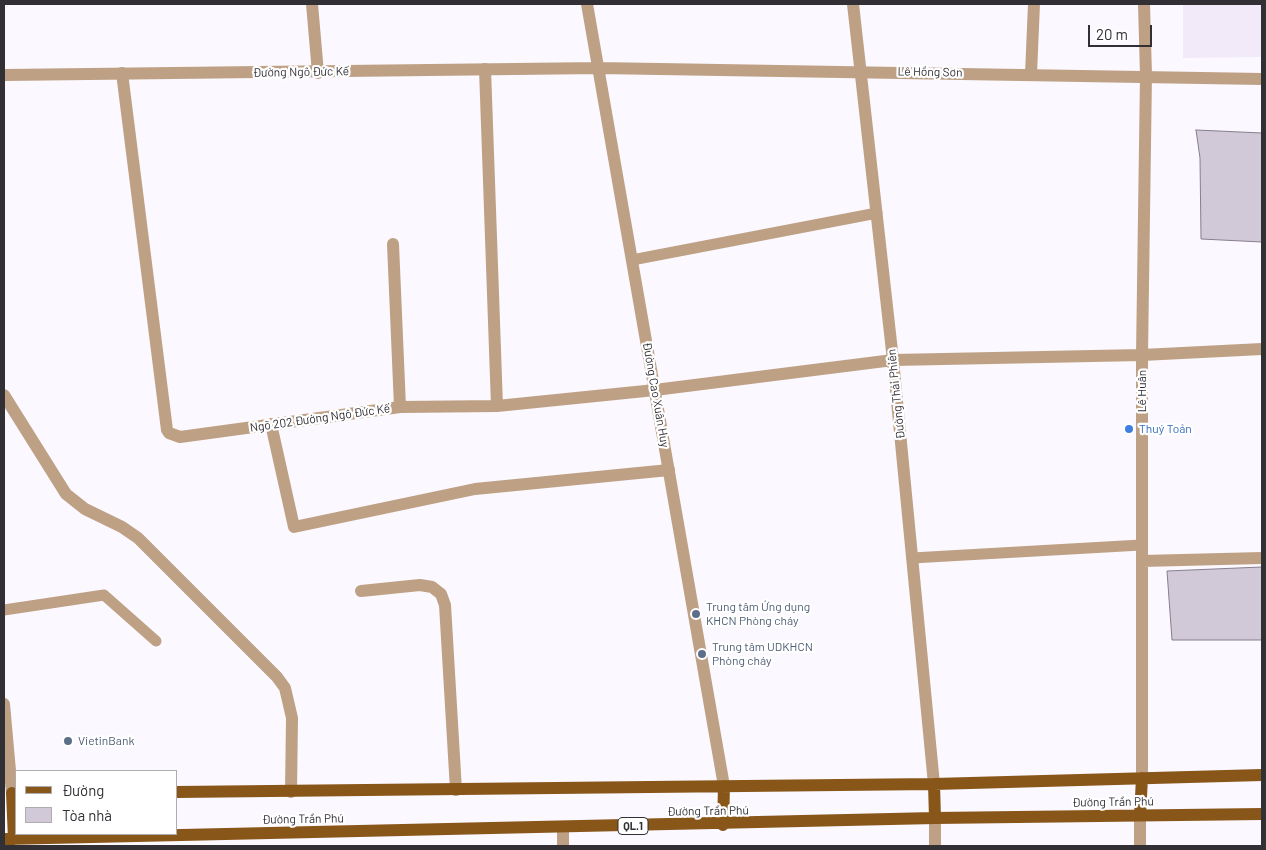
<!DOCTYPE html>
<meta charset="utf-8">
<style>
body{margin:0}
#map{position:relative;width:1266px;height:850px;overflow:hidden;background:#fbf8ff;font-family:Barlow,sans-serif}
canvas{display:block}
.frame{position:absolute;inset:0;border:5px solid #322f35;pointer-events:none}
.legend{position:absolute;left:15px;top:770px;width:162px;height:65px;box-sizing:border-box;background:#fff;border:1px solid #adacae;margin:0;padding:6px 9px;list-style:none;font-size:15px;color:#322f35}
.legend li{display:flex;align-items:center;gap:10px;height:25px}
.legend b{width:25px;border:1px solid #adacae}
.scale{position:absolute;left:1088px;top:25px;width:64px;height:22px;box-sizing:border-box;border:2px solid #322f35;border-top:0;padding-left:6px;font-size:15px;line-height:18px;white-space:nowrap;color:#322f35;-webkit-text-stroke:4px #fff;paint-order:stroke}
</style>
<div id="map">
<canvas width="1266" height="850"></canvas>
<div class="frame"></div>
<ul class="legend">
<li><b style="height:6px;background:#89561a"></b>Đường</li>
<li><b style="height:14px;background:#d1c8d8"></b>Tòa nhà</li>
</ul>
<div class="scale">20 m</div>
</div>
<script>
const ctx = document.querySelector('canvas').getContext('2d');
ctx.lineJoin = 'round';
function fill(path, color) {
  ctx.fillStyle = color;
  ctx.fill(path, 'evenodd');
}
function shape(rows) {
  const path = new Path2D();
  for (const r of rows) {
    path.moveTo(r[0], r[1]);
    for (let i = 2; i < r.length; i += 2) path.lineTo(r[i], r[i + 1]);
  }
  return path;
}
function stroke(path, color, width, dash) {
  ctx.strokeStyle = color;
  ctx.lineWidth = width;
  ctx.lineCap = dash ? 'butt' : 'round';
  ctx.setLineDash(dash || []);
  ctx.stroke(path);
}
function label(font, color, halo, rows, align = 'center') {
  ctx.font = font + ' Barlow,sans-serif';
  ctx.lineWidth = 4.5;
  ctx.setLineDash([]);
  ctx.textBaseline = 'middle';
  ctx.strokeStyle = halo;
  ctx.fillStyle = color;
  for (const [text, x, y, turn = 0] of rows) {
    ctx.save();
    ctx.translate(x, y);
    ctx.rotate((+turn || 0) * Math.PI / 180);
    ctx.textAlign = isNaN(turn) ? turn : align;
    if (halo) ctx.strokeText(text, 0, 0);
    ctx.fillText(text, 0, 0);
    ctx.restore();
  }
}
fill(shape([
 [1183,4,1262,4,1262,57,1183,58]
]), '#f2eaf8');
const building = shape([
 [1196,130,1262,133,1262,242,1201,239,1200,158,1196,130],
 [1262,567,1262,640,1172,640,1167,571,1262,567]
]);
fill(building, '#d1c8d8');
stroke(building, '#867e8d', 1);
stroke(shape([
 [632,260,877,213],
 [912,558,1141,545],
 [4,610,104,595,156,641]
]), '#bea185', 11);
stroke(shape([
 [312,4,318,73],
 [853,4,893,360,934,784],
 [122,73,167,430,169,433,180,437,400,407,497,406,485,69],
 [1031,74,1034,4],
 [393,244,400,407],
 [4,395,66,494,85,509,122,527,138,538,277,677,285,688,292,718,291,792],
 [497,406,655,390,893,360,1142,355,1262,349],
 [271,424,294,527,475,489,669,470],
 [1142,561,1262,558],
 [361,591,420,585,432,587,441,594,445,605,456,790],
 [4,704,12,793],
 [1142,778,1142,355,1146,75,1144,4],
 [935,818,935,846],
 [563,846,563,827],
 [1140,846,1140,815]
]), '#bea185', 12);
stroke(shape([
 [587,4,724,786],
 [4,75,599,68,1262,79]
]), '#bea185', 12);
stroke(shape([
 [934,784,935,818],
 [176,792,934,784,1262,775],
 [12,793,14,839],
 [1140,815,1142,778],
 [723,825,724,786],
 [4,839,935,818,1262,814]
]), '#89561a', 12);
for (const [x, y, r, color] of [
 [1129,429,5,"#3f7fe0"],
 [696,614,5,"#5c6f8a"],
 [702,654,5,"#5c6f8a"],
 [68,741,5,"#5c6f8a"]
]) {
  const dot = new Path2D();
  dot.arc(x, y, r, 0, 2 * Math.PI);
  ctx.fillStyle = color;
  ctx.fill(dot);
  stroke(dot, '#fff', 2);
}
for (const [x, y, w] of [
 [633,826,30]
]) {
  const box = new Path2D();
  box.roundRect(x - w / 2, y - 8.5, w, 17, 4);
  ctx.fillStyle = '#fff';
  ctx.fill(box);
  stroke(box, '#322f35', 1);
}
label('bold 11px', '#322f35', null, [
 ["QL.1",633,826]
]);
label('12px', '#322f35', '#fff', [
 ["Đường Ngô Đức Kế",301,72,-1],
 ["Lê Hồng Sơn",930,72,1],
 ["Lê Huân",1142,391,-90],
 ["Đường Thái Phiên",896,394,-96],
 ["Đường Cao Xuân Huy",656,395,80],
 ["Ngõ 202 Đường Ngô Đức Kế",320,418,-8],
 ["Đường Trần Phú",1113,802,-1],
 ["Đường Trần Phú",708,811,-1],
 ["Đường Trần Phú",303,819,-1]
]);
label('12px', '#366cbe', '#fff', [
 ["Thuý Toản",1139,429]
], 'left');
label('12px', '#4e5e75', '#fff', [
 ["Trung tâm Ứng dụng",706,607],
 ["KHCN Phòng cháy",706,621],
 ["Trung tâm UDKHCN",712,647],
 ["Phòng cháy",712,661],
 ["VietinBank",78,741]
], 'left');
</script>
